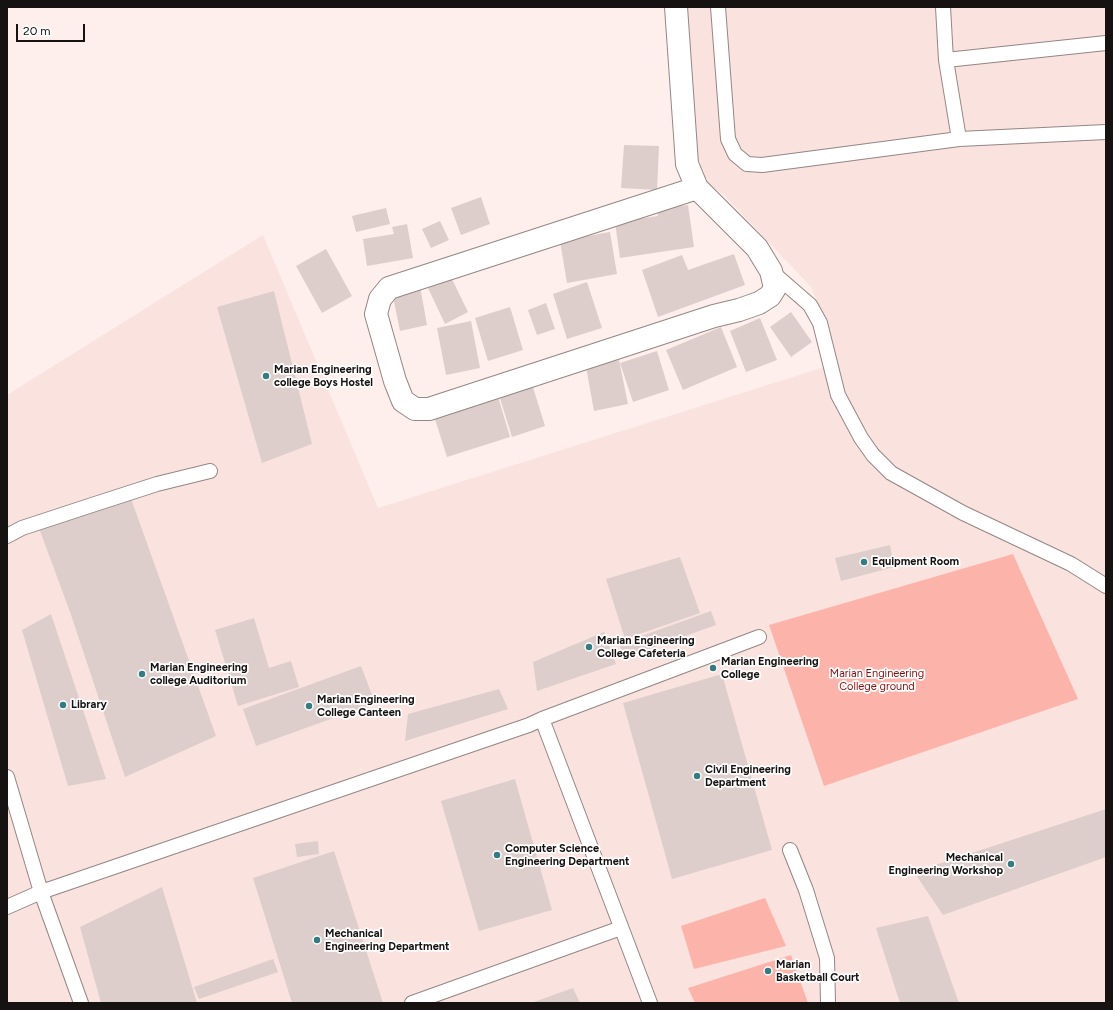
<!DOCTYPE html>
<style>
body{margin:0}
#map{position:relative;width:1113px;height:1010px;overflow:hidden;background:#feefec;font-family:Figtree,sans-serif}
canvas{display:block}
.frame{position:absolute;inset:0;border:8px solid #171212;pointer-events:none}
.scale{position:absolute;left:16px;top:24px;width:69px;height:18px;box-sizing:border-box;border:2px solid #171212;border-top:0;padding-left:5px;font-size:12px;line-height:14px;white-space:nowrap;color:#171212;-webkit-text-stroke:3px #fff;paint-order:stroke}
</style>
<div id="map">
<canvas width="1113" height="1010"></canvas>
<div class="frame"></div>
<div class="scale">20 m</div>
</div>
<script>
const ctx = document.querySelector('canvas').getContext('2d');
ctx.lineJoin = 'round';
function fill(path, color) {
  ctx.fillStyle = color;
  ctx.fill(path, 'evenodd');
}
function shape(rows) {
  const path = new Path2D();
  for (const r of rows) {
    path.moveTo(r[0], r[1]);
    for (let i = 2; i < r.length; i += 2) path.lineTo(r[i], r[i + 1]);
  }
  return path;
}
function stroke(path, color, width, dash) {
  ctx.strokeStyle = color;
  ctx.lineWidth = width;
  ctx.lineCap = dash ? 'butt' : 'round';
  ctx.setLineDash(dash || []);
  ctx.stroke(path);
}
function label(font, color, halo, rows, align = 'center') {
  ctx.font = font + ' Figtree,sans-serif';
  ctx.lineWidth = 3.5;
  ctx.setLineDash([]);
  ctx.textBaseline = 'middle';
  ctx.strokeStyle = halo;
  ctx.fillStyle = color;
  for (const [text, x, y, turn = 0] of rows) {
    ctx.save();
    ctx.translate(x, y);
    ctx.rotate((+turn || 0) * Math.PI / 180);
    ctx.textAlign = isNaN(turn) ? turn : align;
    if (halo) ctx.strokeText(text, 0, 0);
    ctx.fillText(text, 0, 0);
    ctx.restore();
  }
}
fill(shape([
 [678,7,1106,7,1106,1003,7,1003,7,395,263,235,378,508,837,363,812,288,725,196,696,175]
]), '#fae2df');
fill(shape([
 [1013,554,1078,699,824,786,769,625],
 [765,898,786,946,694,969,681,926],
 [791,955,808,1003,695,1003,688,988]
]), '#fcb4aa');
fill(shape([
 [624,145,659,146,657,190,621,188],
 [481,197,490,224,461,235,451,208],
 [688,205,694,247,620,258,615,222,658,216,657,209],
 [386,208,390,224,356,232,352,216],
 [440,221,449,240,431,248,422,229],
 [407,224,413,258,367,266,363,239,394,234,392,227],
 [610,232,617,274,567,283,560,241],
 [326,249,352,296,322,313,296,266],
 [734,254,745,285,658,317,642,270,682,255,688,270],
 [451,277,468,312,445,324,428,288],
 [587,282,602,328,567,339,553,294],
 [420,286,427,325,400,331,392,292],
 [274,291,312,444,262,463,217,307],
 [546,303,555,329,537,335,528,310],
 [510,307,523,350,488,361,475,318],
 [791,312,812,342,791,357,770,327],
 [760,318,777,360,746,372,730,331],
 [471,321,480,368,446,375,437,328],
 [721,327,737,367,683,390,666,350],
 [657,351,669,390,633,402,620,363],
 [619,360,628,404,594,411,586,367],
 [531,381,545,426,512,437,498,392],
 [497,393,510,437,447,457,433,413],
 [129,493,216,736,125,777,70,612,39,528],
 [890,545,894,567,841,581,835,558],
 [680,557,700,613,625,639,606,579],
 [711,611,716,625,624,658,619,644],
 [51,614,106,779,68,786,22,630],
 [254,618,269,668,291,661,299,687,238,706,215,630],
 [604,632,616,664,537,691,533,662],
 [361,666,375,703,256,746,243,709],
 [722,674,772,850,672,879,623,703],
 [499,689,508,709,405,741,408,714],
 [515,779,552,910,479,931,441,801],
 [1106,809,1106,857,943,915,914,872],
 [318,841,319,854,297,857,295,844],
 [334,851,383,1003,292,1003,253,878],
 [162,887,197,1003,101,1003,80,927],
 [928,916,959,1003,900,1003,876,928],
 [273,959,278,972,199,999,194,987],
 [573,988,580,1003,531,1003]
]), '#ddcecc');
const service = shape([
 [718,7,728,139,735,154,747,164,762,165,959,139],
 [943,7,946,60,959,139,1106,132],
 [946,60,1106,43],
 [772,272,810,305,820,323,838,395,861,438,873,455,891,473,963,513,1071,564,1106,586],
 [7,536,22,528,92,505,157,484,210,471],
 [542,719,650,1003],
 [7,777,41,892,81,1003],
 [790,850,806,890,827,958,828,1003],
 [7,907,41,892,529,725,542,719,759,637],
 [412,1003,621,928]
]);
const minor = shape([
 [676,7,687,164,697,188,757,248,771,271,775,288,770,296,759,303,739,310,714,316,429,409,415,409,403,401,395,381,376,314,380,299,389,288,697,188]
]);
stroke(service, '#938684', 16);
stroke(minor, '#938684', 24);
stroke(service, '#fff', 14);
stroke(minor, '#fff', 22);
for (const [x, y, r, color] of [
 [266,376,4,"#347c82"],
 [864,562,4,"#347c82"],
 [589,647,4,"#347c82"],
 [713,668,4,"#347c82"],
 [142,674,4,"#347c82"],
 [63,705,4,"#347c82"],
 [309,706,4,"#347c82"],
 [697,776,4,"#347c82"],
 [497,855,4,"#347c82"],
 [1011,864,4,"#347c82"],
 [317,940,4,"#347c82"],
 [768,971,4,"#347c82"]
]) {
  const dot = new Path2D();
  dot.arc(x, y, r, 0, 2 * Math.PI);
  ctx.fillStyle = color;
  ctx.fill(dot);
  stroke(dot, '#fff', 1.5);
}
label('bold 11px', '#171212', '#fff', [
 ["Marian Engineering",274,370],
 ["college Boys Hostel",274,383],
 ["Equipment Room",872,562],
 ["Marian Engineering",597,641],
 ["College Cafeteria",597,654],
 ["Marian Engineering",721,662],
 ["College",721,675],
 ["Marian Engineering",150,668],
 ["college Auditorium",150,681],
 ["Marian Engineering",317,700],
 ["College Canteen",317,713],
 ["Library",71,705],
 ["Civil Engineering",705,770],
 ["Department",705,783],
 ["Computer Science",505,849],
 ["Engineering Department",505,862],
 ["Mechanical",1003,858,"right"],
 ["Engineering Workshop",1003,871,"right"],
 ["Mechanical",325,934],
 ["Engineering Department",325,947],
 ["Marian",776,965],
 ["Basketball Court",776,978]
], 'left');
label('11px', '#8b0d0c', '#fff', [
 ["Marian Engineering",877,674],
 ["College ground",877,687]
]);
</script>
